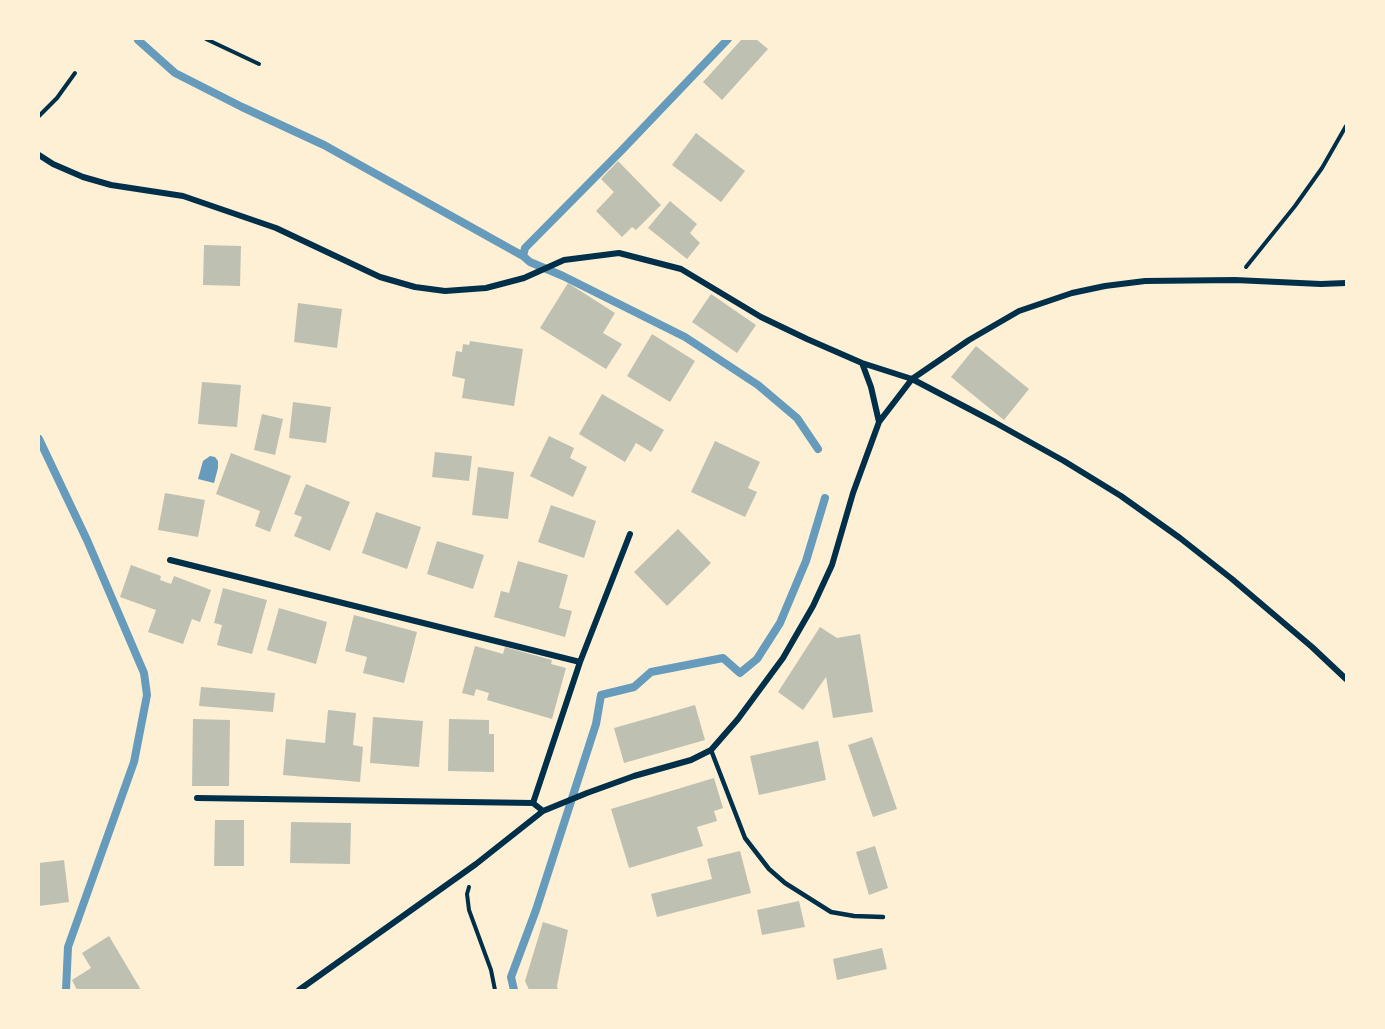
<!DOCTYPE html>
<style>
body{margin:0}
#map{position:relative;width:1385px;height:1029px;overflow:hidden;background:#fdf0d5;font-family:Manrope,sans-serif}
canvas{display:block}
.frame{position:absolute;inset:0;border:40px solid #fdf0d5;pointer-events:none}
</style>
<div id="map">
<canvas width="1385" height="1029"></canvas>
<div class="frame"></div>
</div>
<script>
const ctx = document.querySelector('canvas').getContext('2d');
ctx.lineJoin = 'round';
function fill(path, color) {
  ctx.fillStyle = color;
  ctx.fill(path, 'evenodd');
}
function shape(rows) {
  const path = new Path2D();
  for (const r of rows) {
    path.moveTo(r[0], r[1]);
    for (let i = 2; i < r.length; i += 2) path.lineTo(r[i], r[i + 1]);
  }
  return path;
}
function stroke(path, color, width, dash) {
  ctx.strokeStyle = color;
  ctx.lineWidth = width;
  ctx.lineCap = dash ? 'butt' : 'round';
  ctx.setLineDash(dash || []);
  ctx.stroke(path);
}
fill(shape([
 [210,456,215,457,218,461,218,468,214,483,198,479,203,461]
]), '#669bbc');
stroke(shape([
 [728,39,621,151,525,248,523,256,530,262,563,276,685,337,758,385,797,418,818,449],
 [138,40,175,73,242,107,324,145,523,256],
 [39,439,87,540,144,673,147,695,134,762,68,947,66,990],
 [514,990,511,977,536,910,596,724,601,695,634,687,651,672,723,658,740,673,757,659,780,623,806,561,825,498]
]), '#669bbc', 8);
fill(shape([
 [742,39,756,39,768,49,722,100,703,82],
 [696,133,745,171,721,202,672,165],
 [618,161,661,205,636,230,632,227,622,237,596,211,614,192,601,179],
 [670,201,697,224,690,233,700,243,687,259,648,228],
 [204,245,241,246,240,286,203,285],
 [568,283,615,313,603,333,622,344,606,369,540,328],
 [711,294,756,325,737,353,692,322],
 [298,303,342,309,337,348,294,342],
 [652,334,695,361,670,402,627,376],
 [470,341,523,349,514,406,462,398,465,379,452,376,456,351,462,352,463,344,469,345],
 [976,346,1029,389,1004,420,951,377],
 [202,382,241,385,237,427,198,424],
 [602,394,664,430,651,452,636,443,625,462,579,434],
 [293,402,331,407,326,443,289,438],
 [262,414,283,419,275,455,254,450],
 [549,436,574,448,570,458,587,467,573,497,530,476],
 [715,441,760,462,748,488,757,492,745,517,691,492],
 [435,452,472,456,469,481,432,477],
 [231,453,291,476,270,532,255,526,260,511,216,494],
 [478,467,514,472,508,519,472,515],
 [306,484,350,502,330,551,294,536,302,517,294,514],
 [165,493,205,500,198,537,158,530],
 [551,505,596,521,584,558,538,542],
 [376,512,421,527,407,569,362,553],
 [678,529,711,563,667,606,634,572],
 [437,541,484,555,473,589,427,574],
 [518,561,568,575,559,608,572,611,565,637,494,617,501,591,509,593],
 [131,565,161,576,160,580,171,584,174,576,211,590,200,622,192,619,183,644,148,632,156,610,120,597],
 [223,588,267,600,252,654,217,645,222,625,214,623],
 [279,608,327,622,316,664,267,650],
 [354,615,417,632,404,683,363,673,367,657,345,651],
 [820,627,837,638,860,634,873,712,833,718,826,677,803,710,778,692],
 [475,646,503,654,505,647,552,660,551,664,566,668,552,719,487,700,489,693,476,689,474,696,462,693],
 [201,687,275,693,273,712,199,706],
 [695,705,705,740,624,763,614,728],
 [328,710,356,713,353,745,363,747,360,782,283,775,286,739,325,743],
 [373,717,423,721,419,767,370,763],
 [193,719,230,720,229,786,192,786],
 [449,719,489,720,489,734,494,734,494,772,448,771],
 [872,737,897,809,873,817,848,745],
 [818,741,826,780,759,795,750,756],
 [714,778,723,808,714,811,717,821,697,827,703,846,629,868,611,809],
 [215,820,244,820,244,866,214,866],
 [291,822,351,823,350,864,290,863],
 [875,846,888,888,869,895,856,852],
 [740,851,751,893,657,917,651,894,712,879,707,859],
 [64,860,69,902,39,906,39,863],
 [799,901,805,927,762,935,757,910],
 [543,922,568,930,557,986,558,990,529,990,525,981],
 [109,936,141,990,77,990,72,980,91,968,82,953],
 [882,948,887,969,837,980,833,959]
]), '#bec0b2');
stroke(shape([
 [206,39,259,64],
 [39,116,57,98,75,73],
 [1246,267,1295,206,1322,168,1346,126],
 [469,887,467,894,469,910,491,970,495,990]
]), '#003049', 4);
stroke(shape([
 [711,750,745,838,769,869,785,883,831,912,854,916,883,917]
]), '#003049', 4.5);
stroke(shape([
 [39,155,53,164,83,177,111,185,183,196,276,228,380,277,415,287,445,291,486,288,524,278,564,260,619,253,681,269,761,317,807,339,862,363,912,379,994,422,1064,461,1121,496,1180,538,1232,579,1312,647,1346,679],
 [862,363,871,387,879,422],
 [170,560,580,662],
 [197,798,533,803],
 [543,811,533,803,580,662,630,534],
 [299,990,476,864,543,811,587,793,634,776,691,760,711,750,738,719,783,658,813,606,832,565,853,493,879,422,912,379,969,340,1019,311,1072,293,1105,286,1145,281,1235,280,1321,284,1346,283]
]), '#003049', 6);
</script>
